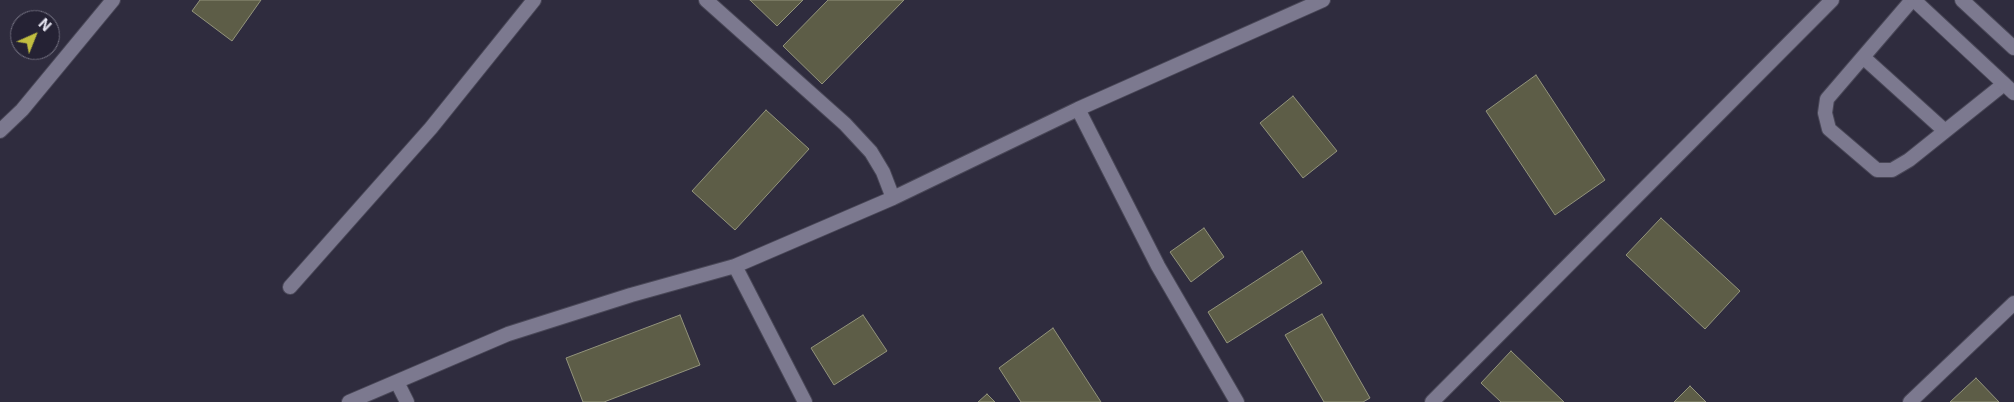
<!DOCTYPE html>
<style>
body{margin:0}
#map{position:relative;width:2014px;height:402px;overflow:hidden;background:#2f2c3e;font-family:Inter,sans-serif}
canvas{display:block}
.north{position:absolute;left:10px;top:10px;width:50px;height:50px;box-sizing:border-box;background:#252234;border:1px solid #737181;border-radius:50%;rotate:44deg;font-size:14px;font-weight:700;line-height:20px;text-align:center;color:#e9e8f4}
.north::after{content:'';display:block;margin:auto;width:18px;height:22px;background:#c1be40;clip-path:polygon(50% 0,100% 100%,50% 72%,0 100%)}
</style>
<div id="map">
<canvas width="2014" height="402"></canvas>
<div class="north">N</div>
</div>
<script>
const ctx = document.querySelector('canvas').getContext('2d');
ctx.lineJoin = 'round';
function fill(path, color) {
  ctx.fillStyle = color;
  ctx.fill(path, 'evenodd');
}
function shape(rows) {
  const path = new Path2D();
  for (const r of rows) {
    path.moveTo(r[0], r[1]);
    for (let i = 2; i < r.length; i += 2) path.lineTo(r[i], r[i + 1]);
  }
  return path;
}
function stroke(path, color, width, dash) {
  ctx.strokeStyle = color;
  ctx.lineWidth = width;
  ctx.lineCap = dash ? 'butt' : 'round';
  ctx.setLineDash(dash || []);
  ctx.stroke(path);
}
const building = shape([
 [200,0,261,0,232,41,192,11,200,0],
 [750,0,803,0,777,26,750,0],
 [828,0,904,0,822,84,783,46,828,0],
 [1536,75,1605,180,1555,215,1486,111,1536,75],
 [1293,96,1337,151,1303,178,1260,123,1293,96],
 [766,110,809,149,735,230,692,191,766,110],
 [1661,218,1740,291,1705,329,1626,255,1661,218],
 [1204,228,1224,257,1191,282,1170,252,1204,228],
 [1302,251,1322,283,1227,343,1208,312,1302,251],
 [1322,314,1370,398,1363,402,1324,402,1285,335,1322,314],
 [680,315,700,365,604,402,583,402,566,358,680,315],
 [863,315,887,351,834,385,811,348,863,315],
 [1053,328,1101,402,1021,402,999,368,1053,328],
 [1511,351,1564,402,1501,402,1481,383,1511,351],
 [1976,378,1999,402,1950,402,1976,378],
 [1690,386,1706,402,1674,402,1690,386],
 [987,394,995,402,978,402,987,394]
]);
fill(building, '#5d5d47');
stroke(building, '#93947c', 1);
const service = shape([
 [1912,0,1827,99,1825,113,1829,129,1877,170,1892,170,1909,160,2004,84],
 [1863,57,1945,131]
]);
const minor = shape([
 [706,0,845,124,871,152,883,172,893,198],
 [1078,109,1158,266,1237,402],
 [0,131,22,110,113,0],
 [735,266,805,402],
 [290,287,431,128,534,0],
 [397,382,407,402],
 [349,402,508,334,631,295,735,266,893,198,1078,109,1323,0],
 [1432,402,1832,0],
 [1910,402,2014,303]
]);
const tertiary = shape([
 [1914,0,2014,93],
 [1962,0,2014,48]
]);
stroke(service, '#494757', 16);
stroke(minor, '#494757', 16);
stroke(tertiary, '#494757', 16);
stroke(service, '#7c798f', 14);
stroke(minor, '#7c798f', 14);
stroke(tertiary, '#7c798f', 14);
</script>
